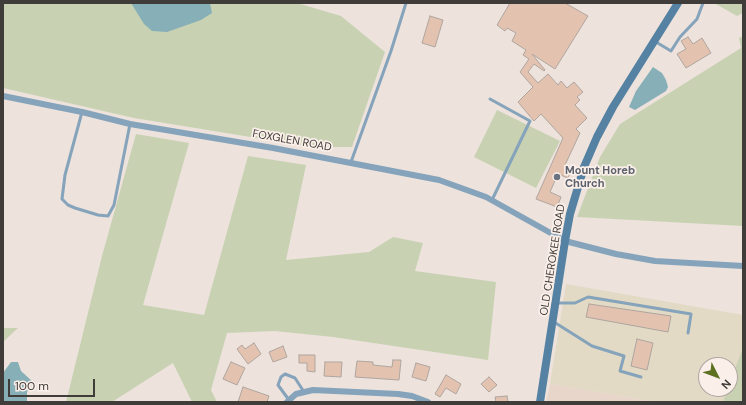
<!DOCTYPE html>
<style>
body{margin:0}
#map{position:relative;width:746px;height:405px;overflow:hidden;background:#ede2dc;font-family:"DM Sans",sans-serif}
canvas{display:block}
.frame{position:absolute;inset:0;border:4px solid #403c39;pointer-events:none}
.north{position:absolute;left:698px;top:357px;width:40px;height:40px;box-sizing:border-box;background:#faefe9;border:1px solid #b0a7a3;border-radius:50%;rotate:132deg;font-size:11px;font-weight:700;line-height:16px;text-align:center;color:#403c39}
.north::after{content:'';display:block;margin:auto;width:14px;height:18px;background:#5d7221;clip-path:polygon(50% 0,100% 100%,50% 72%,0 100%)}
.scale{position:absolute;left:8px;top:379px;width:87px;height:18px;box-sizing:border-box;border:2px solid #403c39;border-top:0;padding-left:5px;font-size:12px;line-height:14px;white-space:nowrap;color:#403c39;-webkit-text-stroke:3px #faefe9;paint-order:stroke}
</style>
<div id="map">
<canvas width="746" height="405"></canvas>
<div class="frame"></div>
<div class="north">N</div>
<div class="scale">100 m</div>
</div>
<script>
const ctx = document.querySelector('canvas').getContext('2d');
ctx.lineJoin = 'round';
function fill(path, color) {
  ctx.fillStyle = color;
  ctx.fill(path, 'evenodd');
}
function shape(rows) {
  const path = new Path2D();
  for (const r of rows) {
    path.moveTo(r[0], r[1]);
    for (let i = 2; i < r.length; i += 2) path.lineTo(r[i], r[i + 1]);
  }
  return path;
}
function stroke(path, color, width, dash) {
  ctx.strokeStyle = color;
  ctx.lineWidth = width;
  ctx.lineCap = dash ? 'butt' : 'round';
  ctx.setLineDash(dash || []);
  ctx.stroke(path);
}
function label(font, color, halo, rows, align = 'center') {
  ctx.font = font + ' "DM Sans",sans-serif';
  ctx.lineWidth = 3.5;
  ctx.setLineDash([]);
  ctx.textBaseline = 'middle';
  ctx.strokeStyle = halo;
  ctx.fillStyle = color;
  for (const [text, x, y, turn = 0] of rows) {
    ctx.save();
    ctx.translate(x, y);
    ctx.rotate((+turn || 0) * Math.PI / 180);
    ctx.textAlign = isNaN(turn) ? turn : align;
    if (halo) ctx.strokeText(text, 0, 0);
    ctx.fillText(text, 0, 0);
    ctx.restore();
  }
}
fill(shape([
 [566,284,743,315,743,347,730,382,730,365,706,365,706,389,727,389,723,402,656,402,550,384]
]), '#e3dac5');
fill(shape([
 [550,384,656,402,546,402]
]), '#e8d6cb');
fill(shape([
 [3,3,297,3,341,16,385,52,352,147,312,147,134,118,3,88],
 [714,3,743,3,743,13,737,16],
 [743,36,743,226,577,217,600,157,620,124,741,48,739,38],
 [497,110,560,141,536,188,474,157],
 [136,134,189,143,143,305,204,315,248,156,306,165,286,260,369,252,393,237,423,243,415,271,496,282,488,360,333,337,275,331,227,333,211,390,217,402,192,402,173,363,112,402,66,402,102,256],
 [3,328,18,328,3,342],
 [743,347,743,402,723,402,727,389,730,389,730,382]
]), '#c8d2b3');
fill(shape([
 [131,3,210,3,212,13,201,20,167,32,152,31,144,24],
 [653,67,662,73,666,80,668,87,666,91,635,110,629,107,636,91],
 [11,362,18,362,21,371,32,381,27,392,27,402,3,402,3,373]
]), '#87afb7');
const building = shape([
 [510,3,565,3,588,16,555,69,532,54,545,70,544,71,534,64,528,72,538,83,548,74,558,85,561,81,567,88,574,82,583,92,577,97,580,100,575,105,587,118,576,129,580,133,565,165,572,168,568,178,558,174,550,192,561,197,557,207,536,199,563,138,541,114,534,121,518,102,533,87,520,72,529,59,523,55,526,50,512,41,516,33,507,28,505,31,497,25,510,3],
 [430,16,443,20,435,47,422,43,430,16],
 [688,37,693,44,702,38,711,53,686,68,677,54,686,49,681,41,688,37],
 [589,304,671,316,668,332,586,317,589,304],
 [637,339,653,343,647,370,631,366,637,339],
 [254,343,261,354,248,364,237,349,242,345,245,349,254,343],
 [283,346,287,357,273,362,269,352,283,346],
 [299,355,315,355,315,372,307,371,307,363,299,363,299,355],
 [393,360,401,360,399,380,355,377,357,361,373,362,373,365,392,367,393,360],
 [231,362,245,368,237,385,223,379,231,362],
 [325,362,342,362,341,377,324,376,325,362],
 [416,363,430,367,426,381,412,377,416,363],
 [446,375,461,384,456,394,446,388,440,397,435,394,446,375],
 [489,377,497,385,489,392,481,384,489,377],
 [243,387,269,396,267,402,238,402,243,387],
 [507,396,508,402,496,402,495,397,507,396]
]);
fill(building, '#e3c3b0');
stroke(building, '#afa59f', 1);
stroke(shape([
 [656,42,671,51,680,37,697,19,703,3],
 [490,99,530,121,492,200],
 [82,112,65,175,62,199,68,205,75,208,98,215,108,216,114,205,130,124],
 [351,162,391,51,406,3],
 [556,303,575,303,588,297,691,314,688,333],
 [554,322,592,346,624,356,620,371,641,377],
 [289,400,278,385,281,377,285,374,295,378,304,392]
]), '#85a3ba', 3);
stroke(shape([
 [3,96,82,112,130,124,273,148,439,180,486,197,565,241,616,254,655,261,743,266],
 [287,402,296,394,313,390,398,394,412,396,428,402]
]), '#85a3ba', 6);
stroke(shape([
 [540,402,565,241,570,214,584,167,597,137,613,107,678,3]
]), '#5582a3', 8);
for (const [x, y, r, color] of [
 [557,177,4,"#6b7280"]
]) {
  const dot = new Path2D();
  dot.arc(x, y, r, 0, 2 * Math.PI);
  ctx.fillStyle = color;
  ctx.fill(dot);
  stroke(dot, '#faefe9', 1.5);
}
label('11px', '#403c39', '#faefe9', [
 ["FOXGLEN ROAD",292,141,10],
 ["OLD CHEROKEE ROAD",553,260,-81]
]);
label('bold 11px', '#5b616d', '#faefe9', [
 ["Mount Horeb",565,171],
 ["Church",565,184]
], 'left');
</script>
